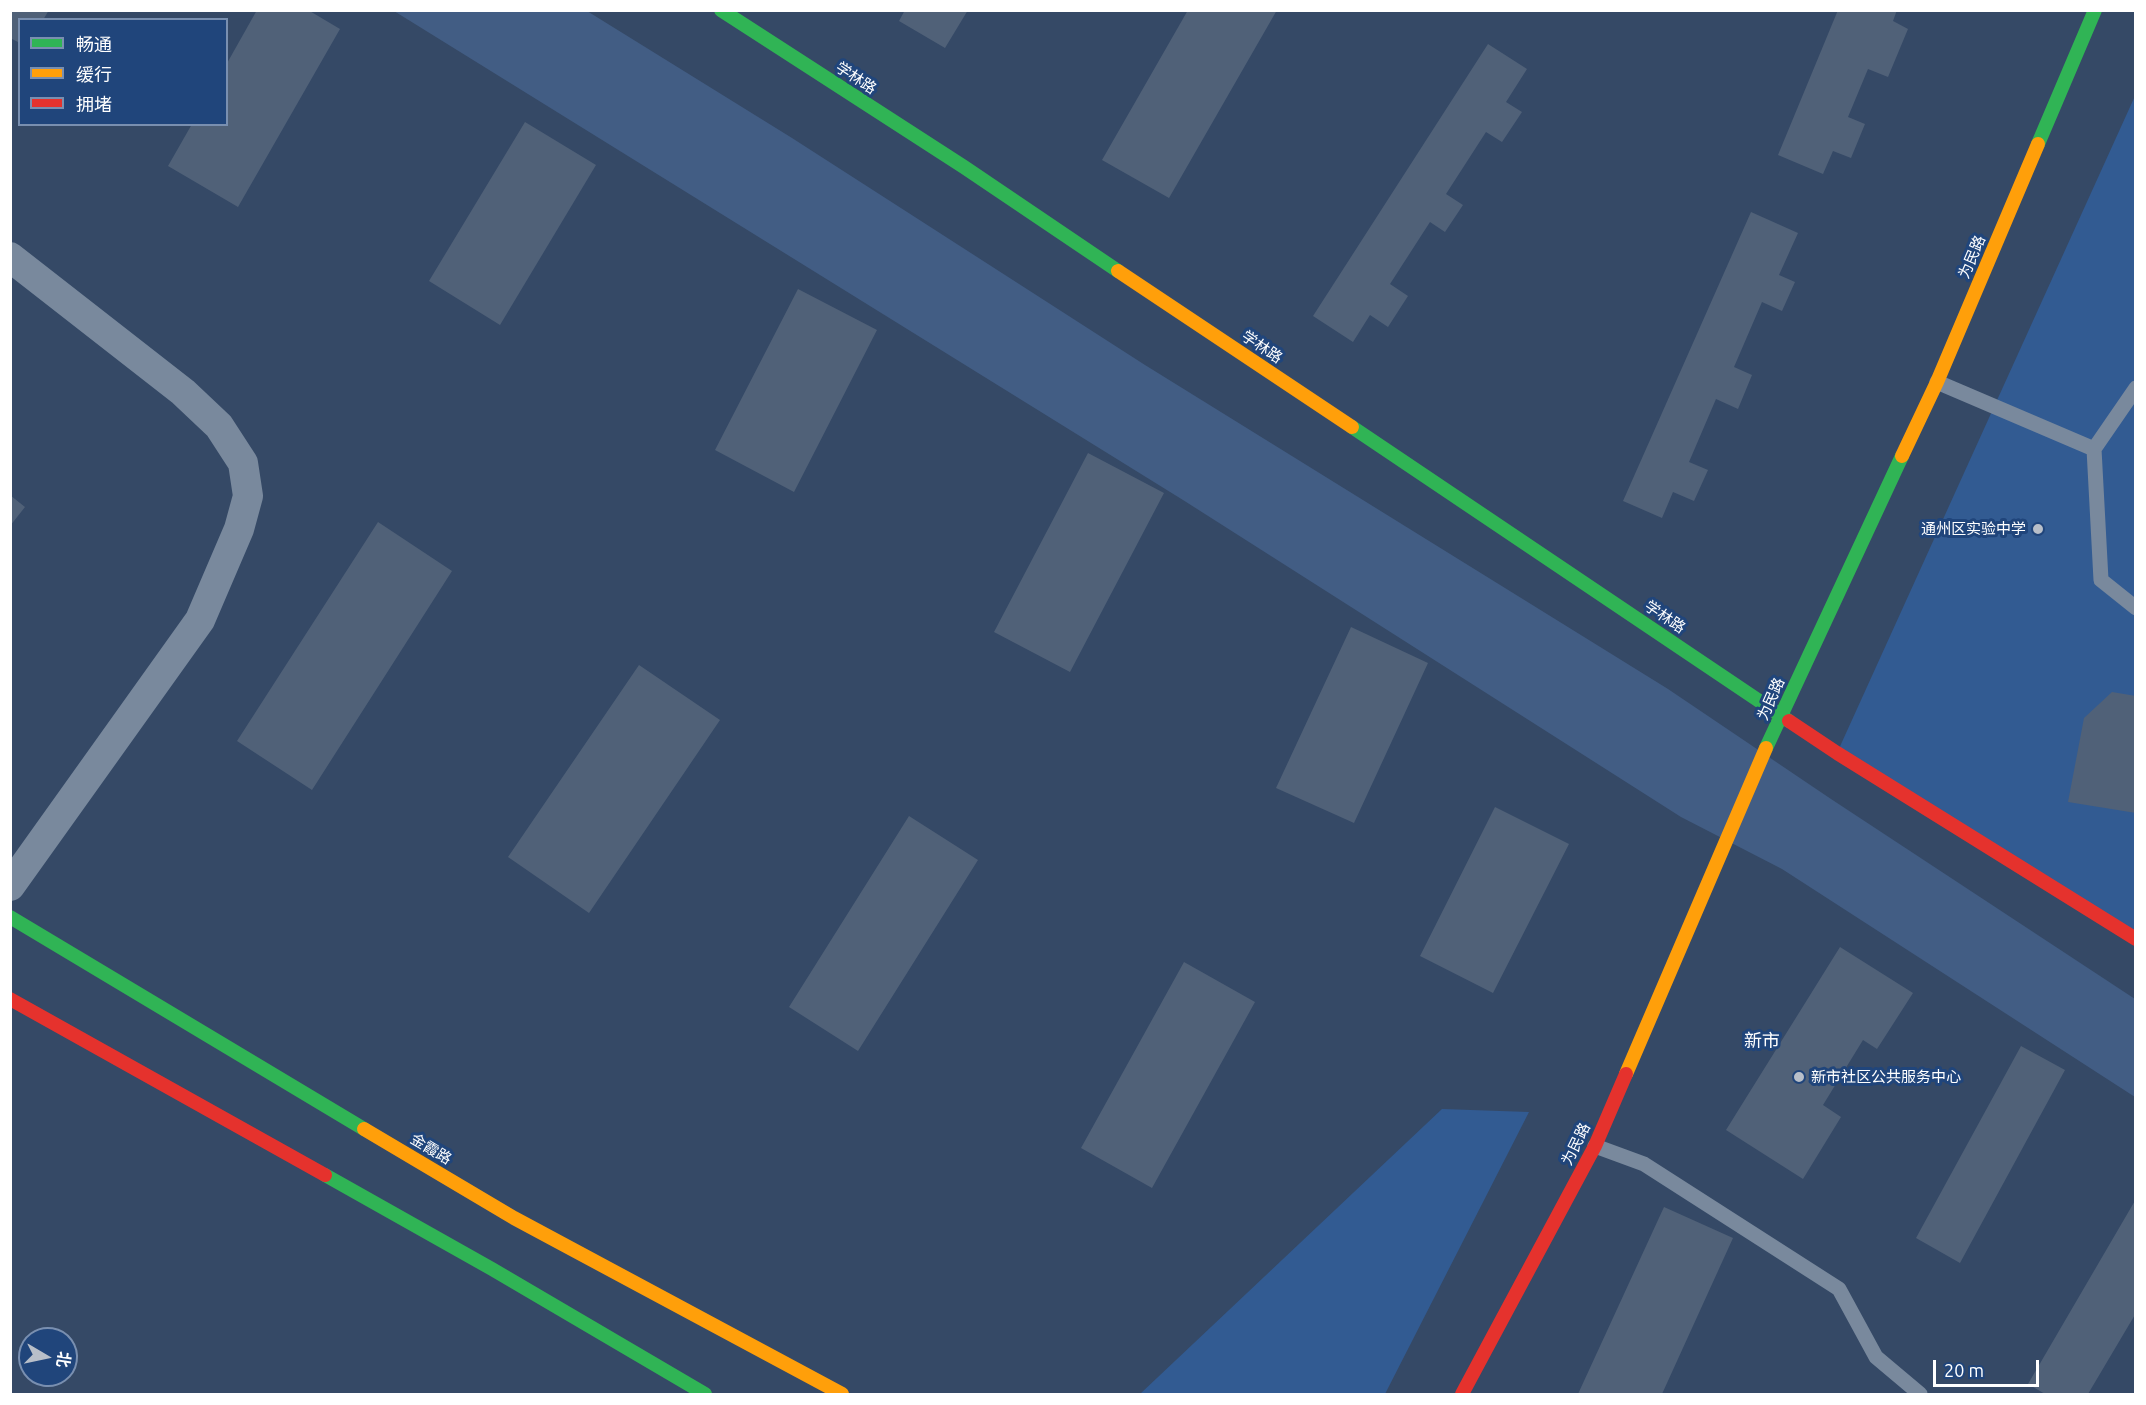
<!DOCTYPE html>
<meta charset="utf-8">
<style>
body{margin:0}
#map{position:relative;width:2146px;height:1405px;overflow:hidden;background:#354966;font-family:Ubuntu,"Noto Sans SC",sans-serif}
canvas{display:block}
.frame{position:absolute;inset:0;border:12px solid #fff;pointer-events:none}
.legend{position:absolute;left:18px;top:18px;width:210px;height:108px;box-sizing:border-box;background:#20457b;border:2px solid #798fb0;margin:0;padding:8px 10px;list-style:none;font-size:18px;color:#fff}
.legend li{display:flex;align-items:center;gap:12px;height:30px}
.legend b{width:30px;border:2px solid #798fb0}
.north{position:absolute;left:18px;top:1327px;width:60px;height:60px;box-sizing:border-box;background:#20457b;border:2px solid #798fb0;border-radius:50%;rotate:99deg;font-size:16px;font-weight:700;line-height:24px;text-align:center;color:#fff}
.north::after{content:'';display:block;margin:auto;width:21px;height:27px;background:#b8bfc9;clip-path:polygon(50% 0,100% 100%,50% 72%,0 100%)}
.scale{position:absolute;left:1933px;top:1360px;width:106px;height:27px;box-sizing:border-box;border:3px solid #fff;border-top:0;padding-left:8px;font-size:18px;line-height:21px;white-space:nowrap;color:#fff;-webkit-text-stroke:4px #20457b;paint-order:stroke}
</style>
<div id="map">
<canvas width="2146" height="1405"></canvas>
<div class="frame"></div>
<ul class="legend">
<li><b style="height:8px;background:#30b455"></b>畅通</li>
<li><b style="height:8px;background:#ff9f0a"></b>缓行</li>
<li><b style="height:8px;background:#e5322d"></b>拥堵</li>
</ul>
<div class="north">北</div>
<div class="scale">20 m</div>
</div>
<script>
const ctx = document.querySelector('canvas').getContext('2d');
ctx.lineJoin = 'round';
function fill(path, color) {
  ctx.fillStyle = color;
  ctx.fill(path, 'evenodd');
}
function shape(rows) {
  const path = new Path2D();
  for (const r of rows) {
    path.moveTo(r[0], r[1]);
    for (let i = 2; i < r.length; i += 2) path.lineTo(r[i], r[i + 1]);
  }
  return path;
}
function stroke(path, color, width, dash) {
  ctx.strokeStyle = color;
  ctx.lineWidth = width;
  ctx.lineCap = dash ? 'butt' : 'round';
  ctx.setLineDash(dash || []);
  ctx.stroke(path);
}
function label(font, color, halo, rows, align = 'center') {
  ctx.font = font + ' Ubuntu,"Noto Sans SC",sans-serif';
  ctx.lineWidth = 6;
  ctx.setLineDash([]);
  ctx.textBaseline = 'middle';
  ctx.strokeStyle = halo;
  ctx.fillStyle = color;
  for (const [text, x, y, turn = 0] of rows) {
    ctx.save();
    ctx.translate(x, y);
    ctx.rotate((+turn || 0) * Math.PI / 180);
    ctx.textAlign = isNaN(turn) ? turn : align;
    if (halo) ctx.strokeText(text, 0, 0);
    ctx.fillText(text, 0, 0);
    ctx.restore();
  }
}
fill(shape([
 [2135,96,2135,939,1837,753],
 [1442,1109,1529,1112,1385,1394,1140,1394]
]), '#325b92');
fill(shape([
 [394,11,587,11,792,138,1145,365,1668,689,1831,799,2135,999,2135,1097,1782,869,1681,817,1183,500]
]), '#425d84');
fill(shape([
 [10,10,49,10,43,20,20,20,20,43,10,38],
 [257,10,308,10,340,29,238,207,168,166,192,124,226,124,226,65],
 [905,10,968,10,945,48,899,21],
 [1188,10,1277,10,1169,198,1102,160],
 [1838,10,1897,10,1893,21,1908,29,1888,77,1868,69,1848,117,1865,124,1851,158,1833,151,1823,174,1778,155],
 [1488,44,1527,69,1506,102,1522,112,1502,142,1486,132,1446,194,1463,205,1445,232,1430,222,1390,284,1408,296,1388,327,1370,315,1353,342,1313,316],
 [525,122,596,165,500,325,429,281],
 [1751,212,1798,233,1779,275,1795,282,1782,311,1762,302,1734,367,1752,375,1738,409,1716,399,1689,462,1708,470,1694,501,1673,492,1662,518,1623,501],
 [798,289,877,330,794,492,715,450],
 [1088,453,1164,493,1070,672,994,632],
 [10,495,25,507,10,526],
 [378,522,452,571,312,790,237,741],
 [1351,627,1428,663,1354,823,1276,788],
 [639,665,720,720,589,913,508,857],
 [2112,692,2136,696,2136,813,2068,802,2084,718],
 [1495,807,1569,844,1493,993,1420,956],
 [909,816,978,860,858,1051,789,1007],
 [1840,947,1913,993,1877,1049,1863,1040,1823,1105,1841,1117,1803,1179,1726,1130],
 [1184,962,1255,1002,1152,1188,1081,1148],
 [2021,1046,2065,1070,1960,1263,1916,1238],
 [2136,1199,2136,1313,2088,1394,2045,1394,2028,1384],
 [1664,1207,1733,1238,1662,1394,1578,1394]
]), '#506178');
stroke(shape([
 [1937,382,2094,449],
 [2136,388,2094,449,2101,580,2136,608],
 [1595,1146,1644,1164,1839,1289,1876,1357,1920,1394]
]), '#79899d', 15);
stroke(shape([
 [10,257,183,392,219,426,243,463,248,496,239,529,200,620,10,886]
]), '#79899d', 30);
stroke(shape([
 [721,10,964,167,1118,271],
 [2038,144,2095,10],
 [1352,427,1789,721],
 [1766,748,1902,456],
 [10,917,364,1129],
 [325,1175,492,1269,705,1394]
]), '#30b455', 14);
stroke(shape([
 [1118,271,1352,427],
 [1902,456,1937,382,2038,144],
 [1626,1074,1766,748],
 [364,1129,514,1218,842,1394]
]), '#ff9f0a', 14);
stroke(shape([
 [1789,721,1837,753,2136,939],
 [10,999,325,1175],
 [1462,1394,1595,1146,1626,1074]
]), '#e5322d', 14);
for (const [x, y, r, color] of [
 [2038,529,6,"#b8bfc9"],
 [1799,1077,6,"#b8bfc9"]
]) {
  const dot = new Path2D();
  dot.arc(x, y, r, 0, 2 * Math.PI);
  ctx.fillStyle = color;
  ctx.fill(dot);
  stroke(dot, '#20457b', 2);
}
label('15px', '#fff', '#20457b', [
 ["学林路",856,78,33],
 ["为民路",1972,257,-67],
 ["学林路",1262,347,34],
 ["学林路",1665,617,34],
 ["为民路",1771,699,-66],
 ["为民路",1576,1144,-64],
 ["金霞路",431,1149,31]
]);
label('15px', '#fff', '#20457b', [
 ["通州区实验中学",2026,529],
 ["新市社区公共服务中心",1811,1077,"left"]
], 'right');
label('18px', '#fff', '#20457b', [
 ["新市",1762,1041]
]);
</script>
